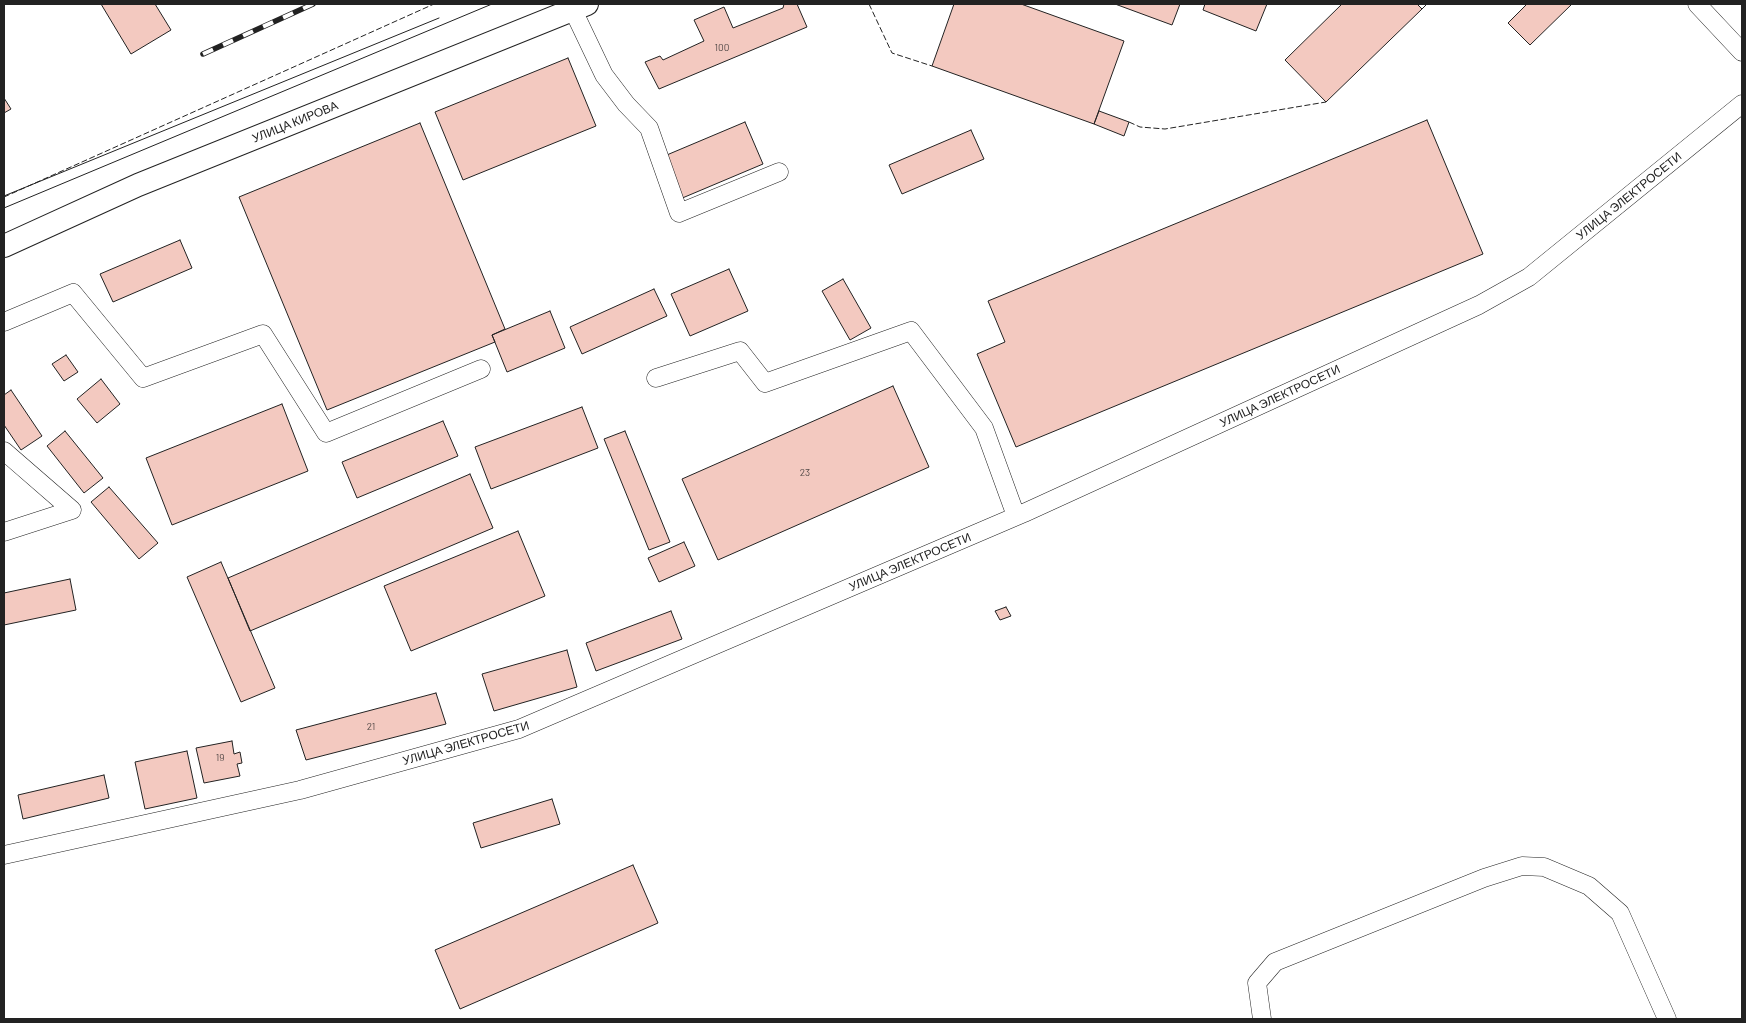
<!DOCTYPE html>
<meta charset="utf-8">
<style>
body{margin:0}
#map{position:relative;width:1746px;height:1023px;overflow:hidden;background:#fff;font-family:Barlow,sans-serif}
canvas{display:block}
.frame{position:absolute;inset:0;border:5px solid #222;pointer-events:none}
</style>
<div id="map">
<canvas width="1746" height="1023"></canvas>
<div class="frame"></div>
</div>
<script>
const ctx = document.querySelector('canvas').getContext('2d');
ctx.lineJoin = 'round';
function fill(path, color) {
  ctx.fillStyle = color;
  ctx.fill(path, 'evenodd');
}
function shape(rows) {
  const path = new Path2D();
  for (const r of rows) {
    path.moveTo(r[0], r[1]);
    for (let i = 2; i < r.length; i += 2) path.lineTo(r[i], r[i + 1]);
  }
  return path;
}
function stroke(path, color, width, dash) {
  ctx.strokeStyle = color;
  ctx.lineWidth = width;
  ctx.lineCap = dash ? 'butt' : 'round';
  ctx.setLineDash(dash || []);
  ctx.stroke(path);
}
function label(font, color, halo, rows, align = 'center') {
  ctx.font = font + ' Barlow,sans-serif';
  ctx.lineWidth = 4;
  ctx.setLineDash([]);
  ctx.textBaseline = 'middle';
  ctx.strokeStyle = halo;
  ctx.fillStyle = color;
  for (const [text, x, y, turn = 0] of rows) {
    ctx.save();
    ctx.translate(x, y);
    ctx.rotate((+turn || 0) * Math.PI / 180);
    ctx.textAlign = isNaN(turn) ? turn : align;
    if (halo) ctx.strokeText(text, 0, 0);
    ctx.fillText(text, 0, 0);
    ctx.restore();
  }
}
const building = shape([
 [101,4,155,4,171,30,131,54,101,4],
 [797,4,807,27,659,89,645,62,660,56,663,60,704,41,694,20,724,7,733,28,783,8,784,4,797,4],
 [954,4,1021,4,1124,41,1094,124,932,66,954,4],
 [1115,4,1180,4,1172,25,1115,4],
 [1205,4,1267,4,1256,31,1203,10,1205,4],
 [1342,4,1417,4,1422,9,1326,102,1285,60,1342,4],
 [1527,4,1572,4,1530,45,1508,23,1527,4],
 [568,58,596,126,463,180,435,112,568,58],
 [4,98,11,109,4,113,4,98],
 [1099,111,1129,122,1124,136,1094,124,1099,111],
 [1427,120,1483,254,1016,447,977,354,1005,342,988,301,1427,120],
 [745,122,763,164,680,199,662,157,745,122],
 [420,123,505,329,492,335,495,342,327,410,239,197,420,123],
 [971,130,984,159,902,194,889,165,971,130],
 [180,240,192,268,113,302,100,274,180,240],
 [729,269,748,311,690,336,671,294,729,269],
 [843,279,871,328,850,340,822,291,843,279],
 [654,289,667,316,582,354,570,327,654,289],
 [550,311,565,348,507,372,492,335,550,311],
 [66,355,78,372,64,381,52,364,66,355],
 [101,379,120,404,97,423,77,399,101,379],
 [893,386,929,467,718,560,682,479,893,386],
 [11,390,42,436,21,450,4,425,4,395,11,390],
 [282,404,308,471,172,525,146,458,282,404],
 [582,407,598,448,491,489,475,447,582,407],
 [443,421,458,456,357,498,342,462,443,421],
 [65,431,103,478,84,493,47,446,65,431],
 [625,431,670,542,649,550,604,439,625,431],
 [470,474,493,528,250,631,228,578,470,474],
 [109,487,158,543,139,559,91,502,109,487],
 [518,531,545,596,411,651,384,586,518,531],
 [684,542,695,566,659,582,648,558,684,542],
 [221,562,275,688,241,702,187,577,221,562],
 [70,579,76,610,4,625,4,593,70,579],
 [1006,607,1011,616,1000,620,995,611,1006,607],
 [671,611,682,639,596,671,586,643,671,611],
 [567,650,577,687,494,711,482,674,567,650],
 [436,693,446,724,306,760,296,730,436,693],
 [232,741,234,754,240,752,242,763,237,764,240,776,204,783,196,748,232,741],
 [187,751,197,798,145,809,135,762,187,751],
 [104,775,109,798,23,819,18,795,104,775],
 [552,799,560,824,481,848,473,823,552,799],
 [633,865,658,923,460,1009,435,950,633,865]
]);
fill(building, '#f3c9c0');
stroke(building, '#222', 1);
const minor = shape([
 [1697,4,1742,52],
 [573,10,604,75,626,104,649,128,679,213,779,172],
 [4,322,73,293,143,378,263,334,326,433,481,369],
 [656,378,740,351,765,383,911,331,984,428,1016,516],
 [4,451,72,510,4,532],
 [4,855,300,790,519,729,1024,513,1479,305,1529,277,1742,104],
 [1262,1019,1257,983,1275,962,1484,878,1522,866,1544,867,1589,886,1620,913,1667,1019]
]);
const major = shape([
 [4,246,138,185,587,4]
]);
stroke(minor, '#222', 19);
stroke(major, '#222', 24);
stroke(minor, '#fff', 18);
stroke(major, '#fff', 22);
stroke(shape([
 [4,196,439,18],
 [4,208,492,4]
]), '#222', 1);
const rail = shape([
 [203,54,313,4]
]);
stroke(rail, '#222', 5.5);
stroke(rail, '#fff', 4, [11]);
stroke(shape([
 [869,4,892,53,932,66],
 [1422,9,1427,4],
 [1129,122,1140,127,1165,129,1326,102],
 [4,197,434,4]
]), '#222', 1, [6, 2.5]);
label('10px', '#564c4a', null, [
 ["100",722,48],
 ["23",805,473],
 ["21",371,727],
 ["19",220,758]
]);
label('12px', '#222', '#fff', [
 ["УЛИЦА КИРОВА",295,122,-22],
 ["УЛИЦА ЭЛЕКТРОСЕТИ",1629,196,-39],
 ["УЛИЦА ЭЛЕКТРОСЕТИ",1280,396,-25],
 ["УЛИЦА ЭЛЕКТРОСЕТИ",910,562,-23],
 ["УЛИЦА ЭЛЕКТРОСЕТИ",466,743,-16]
]);
</script>
